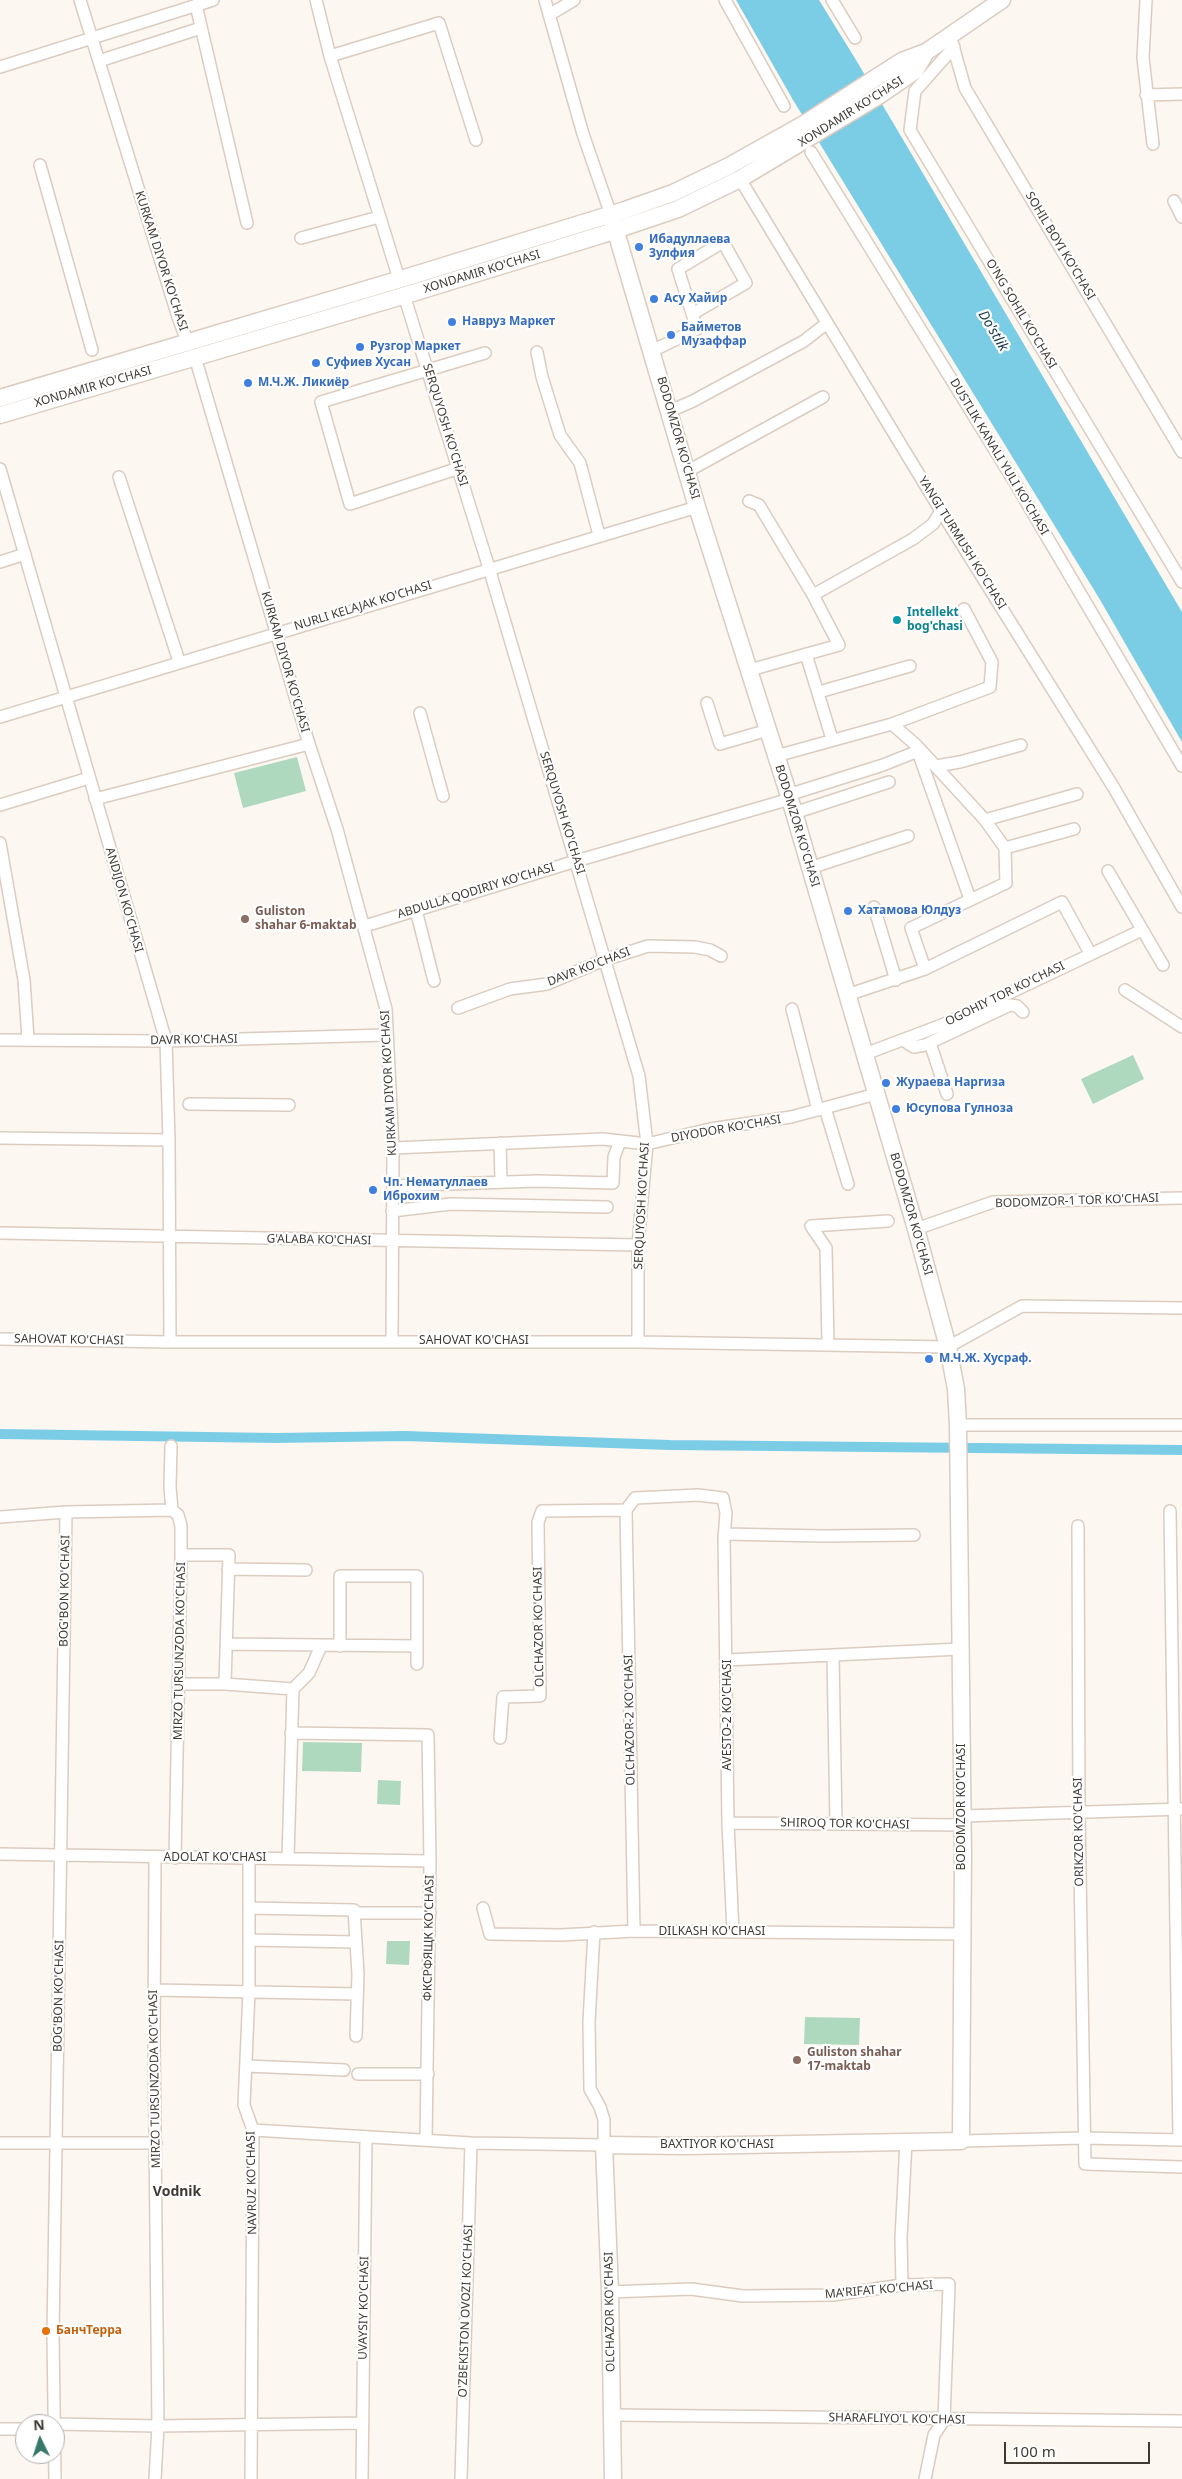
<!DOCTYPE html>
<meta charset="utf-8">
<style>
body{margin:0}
#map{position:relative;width:1182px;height:2479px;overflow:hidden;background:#fdf7f2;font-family:"Noto Sans",sans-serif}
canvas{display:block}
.north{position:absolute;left:15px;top:2414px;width:50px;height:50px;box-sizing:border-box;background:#fff;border:1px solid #b3b0ae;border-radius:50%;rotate:356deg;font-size:14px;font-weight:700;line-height:20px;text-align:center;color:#403a35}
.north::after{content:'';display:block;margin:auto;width:18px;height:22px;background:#377869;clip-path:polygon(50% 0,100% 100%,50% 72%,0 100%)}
.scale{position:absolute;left:1004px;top:2442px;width:146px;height:22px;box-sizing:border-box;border:2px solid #403a35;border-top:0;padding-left:6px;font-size:15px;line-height:18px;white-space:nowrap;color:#403a35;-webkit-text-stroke:4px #fff;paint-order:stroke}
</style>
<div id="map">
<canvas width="1182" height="2479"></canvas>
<div class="north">N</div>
<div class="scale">100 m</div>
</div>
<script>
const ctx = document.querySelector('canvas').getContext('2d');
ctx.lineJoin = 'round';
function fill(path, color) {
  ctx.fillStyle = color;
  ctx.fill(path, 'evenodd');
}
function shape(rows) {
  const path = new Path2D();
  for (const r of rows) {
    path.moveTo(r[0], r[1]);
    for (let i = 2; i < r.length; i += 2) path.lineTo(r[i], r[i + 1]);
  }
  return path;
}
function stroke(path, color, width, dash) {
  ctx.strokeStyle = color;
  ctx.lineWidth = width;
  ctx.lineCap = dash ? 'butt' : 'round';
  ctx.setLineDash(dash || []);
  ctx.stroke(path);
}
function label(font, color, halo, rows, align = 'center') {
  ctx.font = font + ' "Noto Sans",sans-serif';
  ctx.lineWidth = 4.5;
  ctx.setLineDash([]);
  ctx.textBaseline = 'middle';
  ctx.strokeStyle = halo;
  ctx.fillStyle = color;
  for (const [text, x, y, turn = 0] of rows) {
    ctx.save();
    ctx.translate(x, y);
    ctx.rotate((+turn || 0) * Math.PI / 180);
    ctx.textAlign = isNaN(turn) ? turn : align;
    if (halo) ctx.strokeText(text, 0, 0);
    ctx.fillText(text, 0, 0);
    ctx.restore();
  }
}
fill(shape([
 [297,757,306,791,243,808,234,773],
 [1133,1055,1144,1079,1093,1104,1081,1079],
 [303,1742,362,1743,361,1772,302,1771],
 [378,1780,401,1781,400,1805,377,1804],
 [387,1941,410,1941,409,1965,386,1964],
 [805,2017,860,2018,859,2045,804,2044]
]), '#aed9be');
fill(shape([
 [736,0,819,0,856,60,1182,612,1182,742,1099,598,793,100]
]), '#7bcde6');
stroke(shape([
 [0,1434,276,1438,405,1436,670,1445,1182,1450]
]), '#7bcde6', 10);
const street = shape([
 [80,0,178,317,187,341],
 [316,0,330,56,399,279],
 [545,0,583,134,611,215],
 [725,0,784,106],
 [832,0,855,38],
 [1146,0,1143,58,1153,144],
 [196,5,247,223],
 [549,15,574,0],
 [952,42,965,88,1182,452],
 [954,47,915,91,910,130,1182,582],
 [330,56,439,23,476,140],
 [99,61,201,28],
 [0,67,213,0],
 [1146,95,1182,94],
 [811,152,1014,481,1182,766],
 [40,165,92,350],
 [740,179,941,511,1114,788,1182,907],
 [1174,201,1182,217],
 [301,238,379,217],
 [404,295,489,568,639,1076,647,1144,638,1245,638,1342],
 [652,351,697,329,678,269,723,242,746,283,692,314],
 [537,352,542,377,560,435,580,463,599,535],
 [195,357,309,744,337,829,386,1009,393,1148,392,1341],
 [670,411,693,401,804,341,827,323],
 [459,468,350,504,321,402,485,353],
 [0,469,166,1041,169,1140,170,1342],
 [688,471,823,397],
 [119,477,179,661],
 [749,501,759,505,813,595,839,645,750,670],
 [0,562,25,554],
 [813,595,913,539,933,524,941,511],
 [806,654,832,739],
 [819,692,910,666],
 [707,703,720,744,768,730],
 [420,713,443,796],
 [0,717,697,507],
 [917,749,970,899],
 [776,756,892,724,990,687,992,662,964,609],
 [936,766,960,762,1021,745],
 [788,795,883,765,918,751],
 [95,799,309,744],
 [0,805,89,778],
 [794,813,889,782],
 [985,820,1077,794],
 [0,843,24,980,28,1039],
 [1005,848,1074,829],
 [810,868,908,836],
 [1108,871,1163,965],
 [874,907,896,980],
 [416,910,434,981],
 [365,926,576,861,790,799],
 [925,969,1062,902,1090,953],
 [1125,990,1182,1027],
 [847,995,925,969,911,928,1006,883,1005,848,985,820,916,745,892,724],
 [458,1008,510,989,547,984,604,960,648,946,695,947,710,950,721,956],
 [792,1009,818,1110],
 [0,1040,166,1041,387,1035],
 [903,1040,914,1047,925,1045,1010,1005,1017,1006,1023,1012],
 [930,1043,947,1094],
 [865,1054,942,1025,1142,930],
 [189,1104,289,1105],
 [825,1108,848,1184],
 [0,1138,169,1140],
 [500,1143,501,1181],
 [393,1148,603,1139,647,1144,710,1129,791,1117,876,1094],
 [393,1186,537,1181,613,1183,614,1157,620,1141],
 [392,1211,451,1204,607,1207],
 [811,1226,826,1248,828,1344],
 [811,1226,888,1221],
 [916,1229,993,1202,1182,1198],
 [0,1233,638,1245],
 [0,1339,170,1342,638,1342,948,1347,1022,1306,1182,1308],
 [958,1425,1182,1425],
 [171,1446,170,1487,172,1510,178,1515,181,1526,181,1555,175,1858],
 [626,1510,635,1498,698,1495,723,1498,726,1513,724,1539,728,1823,733,1932],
 [626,1510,634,1931],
 [1170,1511,1179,2140],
 [0,1517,66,1512,172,1510],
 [1078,1526,1079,1813,1085,2164,1182,2167],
 [724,1534,824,1536,914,1535],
 [181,1555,229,1555,225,1684],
 [228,1569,306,1570],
 [226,1644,417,1646],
 [340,1646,340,1576,417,1576,417,1664],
 [833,1655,836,1824],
 [727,1660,960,1649],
 [180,1684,225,1684,293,1689,309,1673,321,1646],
 [291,1733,428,1735,430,1861,426,2140],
 [500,1738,503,1697,540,1696,538,1522,542,1511,626,1510],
 [963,1816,1182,1809],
 [728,1823,962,1825],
 [0,1854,430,1861],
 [155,1858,154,2037,158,2426,155,2479],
 [288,1858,293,1689],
 [249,1859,249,1992,244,2105,253,2130,251,2479],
 [249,1908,354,1910,358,1974,356,2036],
 [483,1908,490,1934,561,1935,634,1931,962,1934],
 [354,1913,430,1913],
 [249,1940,356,1942],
 [154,1990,357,1994],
 [246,2066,344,2070],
 [358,2074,428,2074],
 [253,2130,471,2143,604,2145,604,2120,600,2107,590,2089,589,2022,594,1932],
 [961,2141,1084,2138,1182,2140],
 [0,2143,156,2143],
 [902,2285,901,2238,906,2142],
 [610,2292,691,2289,743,2296,833,2295,902,2285,949,2284,944,2420,934,2435,925,2479],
 [612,2415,1182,2421],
 [56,2424,158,2426,363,2423],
 [0,2429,25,2429],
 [55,2479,53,2334,66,1512],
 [362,2479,366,2137],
 [461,2479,471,2143]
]);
const secondary = shape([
 [611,215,697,507,790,799,916,1229,948,1347,956,1389,958,1425,963,1855,961,2141,686,2146,604,2145,610,2292,613,2479],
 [0,398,411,276,625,210,673,193,729,166,804,124,902,61,926,52,1002,0],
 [0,415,416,292,601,235,678,209,740,179,880,95,915,71,926,52]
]);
stroke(street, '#dbccc0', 14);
stroke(secondary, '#dbccc0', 19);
stroke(street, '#fff', 11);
stroke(secondary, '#fff', 16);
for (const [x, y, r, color] of [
 [639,247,5,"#3f7fe0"],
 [654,299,5,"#3f7fe0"],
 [452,322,5,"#3f7fe0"],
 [671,335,5,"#3f7fe0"],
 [360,347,5,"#3f7fe0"],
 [316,363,5,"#3f7fe0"],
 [248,383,5,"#3f7fe0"],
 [897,620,5,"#0f9aa8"],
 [848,911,5,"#3f7fe0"],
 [245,919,5,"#8d6e63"],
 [886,1083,5,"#3f7fe0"],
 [896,1109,5,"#3f7fe0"],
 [373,1190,5,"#3f7fe0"],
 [929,1359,5,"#3f7fe0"],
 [797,2060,5,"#8d6e63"],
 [46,2331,5,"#e8710a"]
]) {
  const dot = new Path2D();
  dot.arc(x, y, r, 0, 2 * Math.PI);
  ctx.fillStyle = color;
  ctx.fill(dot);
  stroke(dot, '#fff', 2);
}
label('12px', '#403a35', '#fff', [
 ["XONDAMIR KO'CHASI",851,112,-32],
 ["SOHIL BOYI KO'CHASI",1060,246,59],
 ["KURKAM DIYOR KO'CHASI",161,261,72],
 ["XONDAMIR KO'CHASI",482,272,-17],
 ["O'NG SOHIL KO'CHASI",1021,314,59],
 ["XONDAMIR KO'CHASI",93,387,-16],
 ["SERQUYOSH KO'CHASI",445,425,73],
 ["BODOMZOR KO'CHASI",678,438,74],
 ["DUSTLIK KANALI YULI KO'CHASI",999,457,59],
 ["YANGI TURMUSH KO'CHASI",962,543,58],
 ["NURLI KELAJAK KO'CHASI",363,606,-17],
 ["KURKAM DIYOR KO'CHASI",285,662,74],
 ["SERQUYOSH KO'CHASI",562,813,73],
 ["BODOMZOR KO'CHASI",797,826,73],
 ["ABDULLA QODIRIY KO'CHASI",476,891,-17],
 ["ANDIJON KO'CHASI",124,900,74],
 ["DAVR KO'CHASI",589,967,-21],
 ["OGOHIY TOR KO'CHASI",1005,994,-26],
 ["DAVR KO'CHASI",194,1040,-1],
 ["KURKAM DIYOR KO'CHASI",389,1083,-93],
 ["DIYODOR KO'CHASI",726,1129,-10],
 ["BODOMZOR-1 TOR KO'CHASI",1077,1201,-2],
 ["SERQUYOSH KO'CHASI",642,1206,-87],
 ["BODOMZOR KO'CHASI",911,1214,74],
 ["G'ALABA KO'CHASI",319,1240,1],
 ["SAHOVAT KO'CHASI",69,1340,1],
 ["SAHOVAT KO'CHASI",474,1341],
 ["BOG'BON KO'CHASI",65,1591,-89],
 ["OLCHAZOR KO'CHASI",539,1627,-91],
 ["MIRZO TURSUNZODA KO'CHASI",180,1651,-89],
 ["AVESTO-2 KO'CHASI",728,1715,-90],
 ["OLCHAZOR-2 KO'CHASI",630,1720,-91],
 ["BODOMZOR KO'CHASI",962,1807,-90],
 ["SHIROQ TOR KO'CHASI",845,1824,1],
 ["ORIKZOR KO'CHASI",1079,1832,-91],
 ["ADOLAT KO'CHASI",215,1858],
 ["DILKASH KO'CHASI",712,1932],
 ["ФКСРФЯЩК KO'CHASI",429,1938,-89],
 ["BOG'BON KO'CHASI",59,1996,-89],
 ["MIRZO TURSUNZODA KO'CHASI",155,2079,-91],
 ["BAXTIYOR KO'CHASI",717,2145],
 ["NAVRUZ KO'CHASI",252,2183,-91],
 ["MA'RIFAT KO'CHASI",879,2290,-5],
 ["UVAYSIY KO'CHASI",364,2308,-89],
 ["O'ZBEKISTON OVOZI KO'CHASI",466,2311,-88],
 ["OLCHAZOR KO'CHASI",610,2312,-91],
 ["SHARAFLIYO'L KO'CHASI",897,2419,1]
]);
label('bold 12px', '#366cbe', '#fff', [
 ["Ибадуллаева",649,240],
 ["Зулфия",649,254],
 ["Асу Хайир",664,299],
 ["Навруз Маркет",462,322],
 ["Байметов",681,328],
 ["Музаффар",681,342],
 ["Рузгор Маркет",370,347],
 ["Суфиев Хусан",326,363],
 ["М.Ч.Ж. Ликиёр",258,383],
 ["Хатамова Юлдуз",858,911],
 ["Жураева Наргиза",896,1083],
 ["Юсупова Гулноза",906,1109],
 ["Чп. Нематуллаев",383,1183],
 ["Иброхим",383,1197],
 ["М.Ч.Ж. Хусраф.",939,1359]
], 'left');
label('bold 12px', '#0d838f', '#fff', [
 ["Intellekt",907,613],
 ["bog'chasi",907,627]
], 'left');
label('bold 12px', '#785e54', '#fff', [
 ["Guliston",255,912],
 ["shahar 6-maktab",255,926],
 ["Guliston shahar",807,2053],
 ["17-maktab",807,2067]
], 'left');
label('bold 12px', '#c56008', '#fff', [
 ["БанчТерра",56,2331]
], 'left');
label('italic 14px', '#123944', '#fff', [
 ["Do'stlik",993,331,59]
]);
label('bold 14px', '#403a35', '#fff', [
 ["Vodnik",177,2192]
]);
</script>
